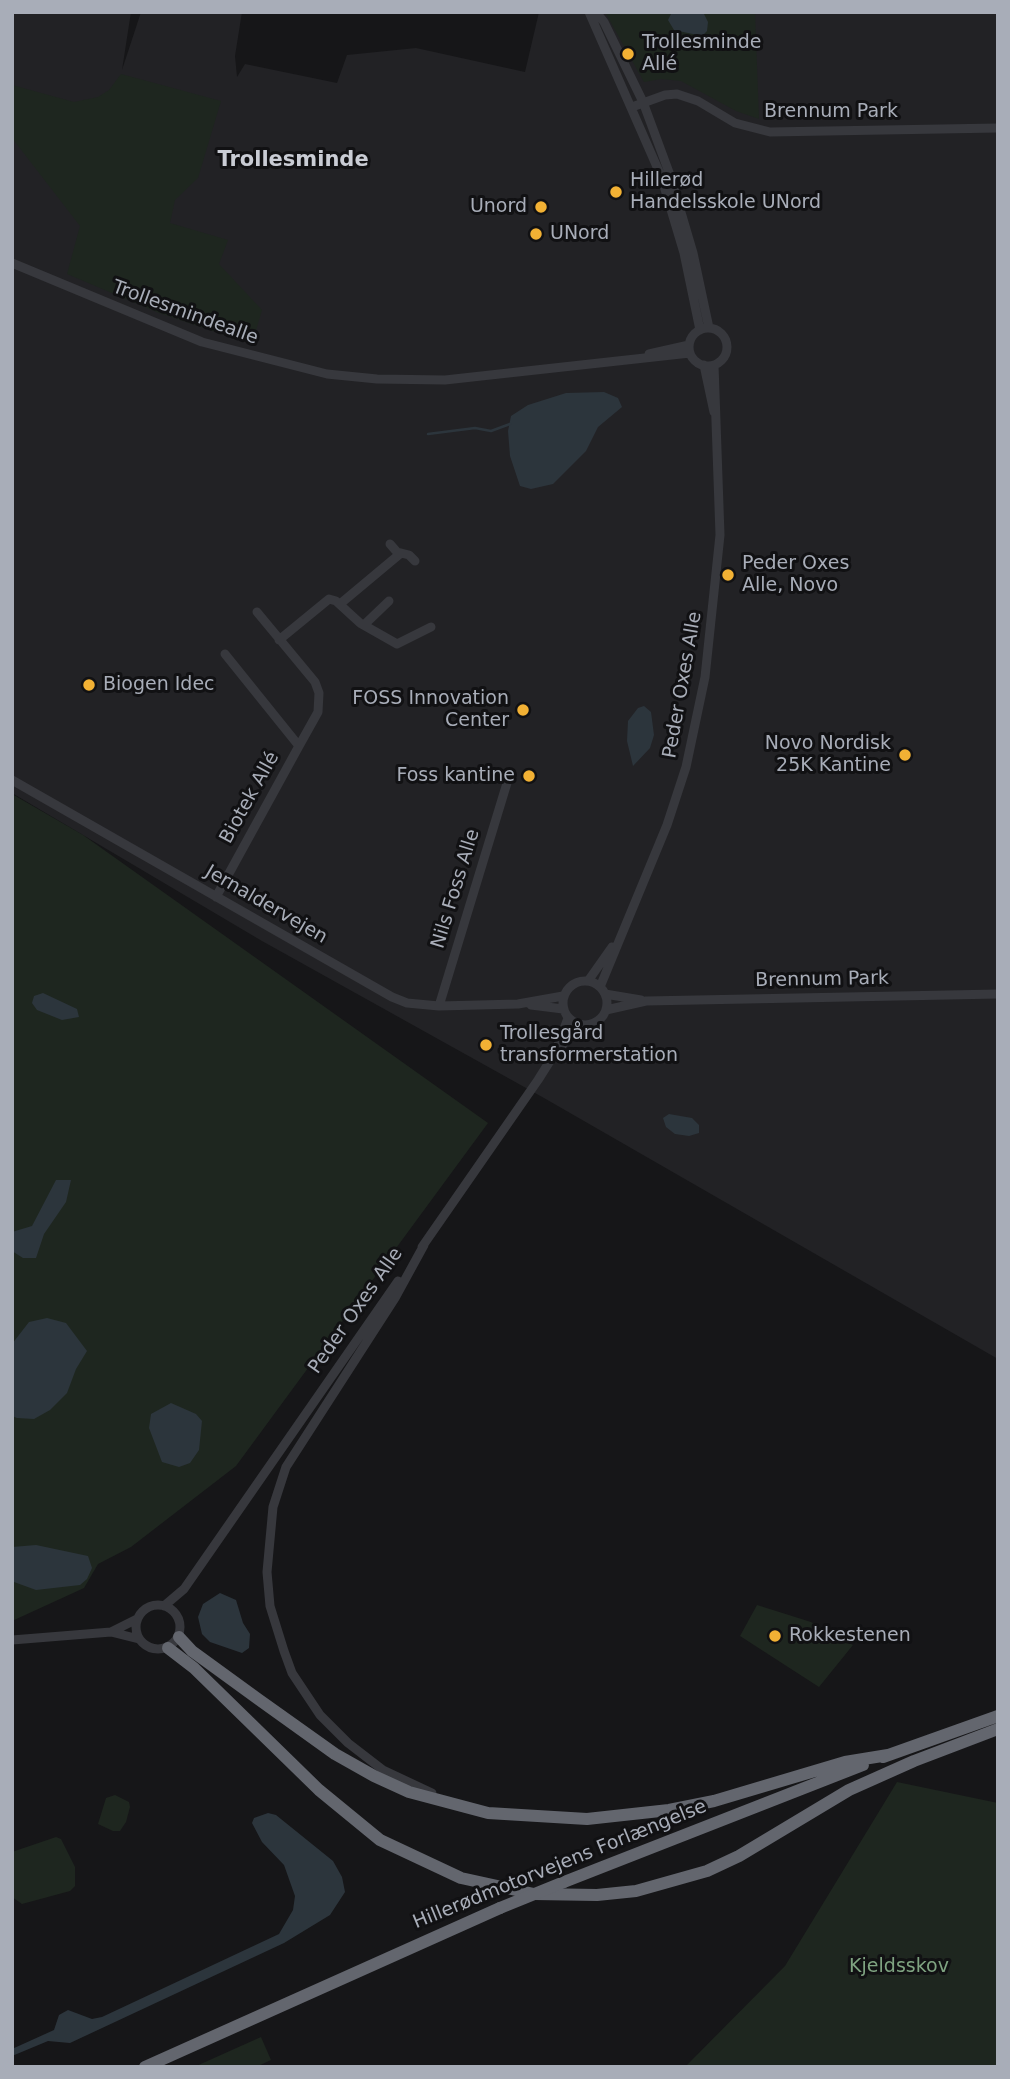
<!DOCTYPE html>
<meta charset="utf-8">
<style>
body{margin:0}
#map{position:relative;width:1010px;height:2079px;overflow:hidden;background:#161618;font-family:"DejaVu Sans",sans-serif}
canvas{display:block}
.frame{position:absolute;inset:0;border:14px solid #a8adb8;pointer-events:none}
</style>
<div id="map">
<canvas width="1010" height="2079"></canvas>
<div class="frame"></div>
</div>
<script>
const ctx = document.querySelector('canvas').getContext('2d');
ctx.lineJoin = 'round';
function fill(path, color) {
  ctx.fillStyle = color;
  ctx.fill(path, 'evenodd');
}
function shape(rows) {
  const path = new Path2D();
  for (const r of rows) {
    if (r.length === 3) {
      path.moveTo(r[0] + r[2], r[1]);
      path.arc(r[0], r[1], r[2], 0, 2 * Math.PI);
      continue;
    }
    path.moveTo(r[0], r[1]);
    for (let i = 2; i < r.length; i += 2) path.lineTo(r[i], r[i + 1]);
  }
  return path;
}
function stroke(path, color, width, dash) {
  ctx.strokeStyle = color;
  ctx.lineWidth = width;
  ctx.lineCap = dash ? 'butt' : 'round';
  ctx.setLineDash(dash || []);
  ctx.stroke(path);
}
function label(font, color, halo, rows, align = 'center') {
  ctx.font = font + ' "DejaVu Sans",sans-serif';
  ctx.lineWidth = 6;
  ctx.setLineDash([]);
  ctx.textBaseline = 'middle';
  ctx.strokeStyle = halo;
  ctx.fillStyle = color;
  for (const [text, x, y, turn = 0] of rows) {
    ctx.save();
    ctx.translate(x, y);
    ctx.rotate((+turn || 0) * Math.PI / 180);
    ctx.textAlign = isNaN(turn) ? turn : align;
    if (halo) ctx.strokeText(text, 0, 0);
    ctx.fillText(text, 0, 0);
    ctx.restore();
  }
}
fill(shape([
 [12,12,131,12,122,70,141,12,242,12,235,56,237,77,245,64,337,83,347,55,416,48,525,72,539,12,998,12,998,1359,544,1098,262,941,12,793]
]), '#222225');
fill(shape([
 [605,12,755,12,759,119,736,111,681,81,661,79,644,82],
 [121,74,221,101,198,178,175,200,170,223,228,240,219,264,262,310,252,344,159,313,67,274,80,226,12,138,12,85,74,102,98,97,109,90],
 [12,794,83,835,488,1123,236,1466,131,1547,98,1564,84,1588,12,1621],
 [757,1605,811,1622,853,1645,819,1687,740,1636],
 [897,1782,998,1803,998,2067,685,2067,785,1966],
 [115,1795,129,1802,130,1807,126,1822,120,1831,113,1831,98,1824,106,1798],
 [56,1837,61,1839,75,1867,75,1886,70,1891,22,1904,12,1897,12,1852],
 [261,2037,271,2060,256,2067,194,2067]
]), '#1e261f');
fill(shape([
 [672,12,703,12,708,22,707,31,702,36,674,30,668,20],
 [604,392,618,398,622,407,598,427,586,451,553,484,531,489,520,486,510,456,508,431,511,416,528,405,566,393],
 [644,706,651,712,654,735,650,748,633,766,627,741,628,721,638,708],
 [43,993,77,1009,79,1017,62,1020,37,1010,32,1003,34,996],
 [669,1114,692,1118,699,1125,699,1133,689,1136,675,1134,666,1127,663,1118],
 [56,1180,71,1180,66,1202,44,1234,36,1258,23,1258,12,1251,12,1232,32,1226],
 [47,1318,66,1323,87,1351,76,1369,67,1393,50,1410,34,1419,17,1418,12,1416,12,1344,29,1322],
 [171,1403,196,1414,202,1421,199,1450,190,1463,179,1467,162,1462,149,1428,151,1414],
 [36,1545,88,1556,92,1568,87,1579,80,1585,36,1590,14,1582,12,1547],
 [220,1593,236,1600,243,1623,250,1634,249,1648,242,1653,210,1642,202,1634,198,1617,203,1604],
 [268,1813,276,1815,333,1861,342,1877,345,1892,330,1915,284,1943,70,2043,48,2041,12,2056,12,2049,54,2030,59,2015,68,2010,92,2019,102,2017,279,1934,293,1910,295,1896,284,1865,262,1842,252,1823,254,1818]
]), '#2c353c');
stroke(shape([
 [428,434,475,428,491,431,510,424]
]), '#2c353c', 2.5);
stroke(shape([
 [589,12,661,176,684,253,700,330],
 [596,12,604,22,643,102,670,175,693,253,709,328],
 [632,107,665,95,677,94,698,101,735,123,770,132,998,128],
 [12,263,202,342,327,374,377,379,445,380,690,353],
 [708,347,19],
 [649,354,689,345],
 [704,365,714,412],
 [390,544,397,552,409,555,415,561],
 [340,604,401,553],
 [257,612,315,682,319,693,318,712,299,746],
 [364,625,389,601],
 [279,640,329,599,336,601,360,623,397,644,431,627],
 [12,780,392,997,407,1003,439,1006,518,1004,563,996],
 [216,897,299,746,225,654],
 [585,1003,22],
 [588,981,612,947],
 [600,987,667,825,686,767,705,677,720,535,714,365],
 [605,994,641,1000],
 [531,1005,563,1009],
 [439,1006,507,783],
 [606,1010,646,1001,998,994],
 [559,1049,579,1025],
 [424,1245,395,1298,286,1467,273,1507,267,1572,270,1606,284,1651,292,1673,320,1715,348,1743,383,1770,432,1793],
 [422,1247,538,1080,555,1053,568,1018],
 [158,1627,22],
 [164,1606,184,1589,398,1281],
 [111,1632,137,1619],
 [12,1640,111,1632,139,1639]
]), '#37383d', 9);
stroke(shape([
 [179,1637,192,1651,258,1699,335,1754,374,1776,409,1792,488,1813,587,1819,669,1810,714,1801,845,1762,888,1755],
 [168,1648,194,1668,319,1790,380,1840,461,1878,534,1894,597,1895,636,1891,707,1871,739,1856,849,1790,914,1761,998,1729],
 [883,1757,998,1716],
 [564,1882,863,1765],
 [145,2067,500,1908]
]), '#63666e', 12);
stroke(shape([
 [500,1908,564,1882]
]), '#63666e', 12);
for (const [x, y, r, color] of [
 [628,54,7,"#f2b134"],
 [616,192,7,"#f2b134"],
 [541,207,7,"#f2b134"],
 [536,234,7,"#f2b134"],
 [728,575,7,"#f2b134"],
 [89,685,7,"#f2b134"],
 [523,710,7,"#f2b134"],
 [905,755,7,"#f2b134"],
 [529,776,7,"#f2b134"],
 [486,1045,7,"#f2b134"],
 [775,1636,7,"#f2b134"]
]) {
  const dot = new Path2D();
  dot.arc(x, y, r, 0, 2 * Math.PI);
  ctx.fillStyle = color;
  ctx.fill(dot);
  stroke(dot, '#111113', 2.5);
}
label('19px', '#a8adb8', '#111113', [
 ["Trollesminde",642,43],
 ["Allé",642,65],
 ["Hillerød",630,181],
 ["Handelsskole UNord",630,203],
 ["Unord",527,207,"right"],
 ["UNord",550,234],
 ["Peder Oxes",742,564],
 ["Alle, Novo",742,586],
 ["Biogen Idec",103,685],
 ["FOSS Innovation",509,699,"right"],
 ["Center",509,721,"right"],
 ["Novo Nordisk",891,744,"right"],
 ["25K Kantine",891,766,"right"],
 ["Foss kantine",515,776,"right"],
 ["Trollesgård",500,1034],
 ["transformerstation",500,1056],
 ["Rokkestenen",789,1636]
], 'left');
label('19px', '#a8adb8', '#111113', [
 ["Brennum Park",831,112],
 ["Trollesmindealle",185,313,20],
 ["Peder Oxes Alle",683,685,-80],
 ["Biotek Allé",250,798,-61],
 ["Nils Foss Alle",456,889,-73],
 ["Jernaldervejen",266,905,30],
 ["Brennum Park",822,980,-1],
 ["Peder Oxes Alle",356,1311,-55],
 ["Hillerødmotorvejens Forlængelse",560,1865,-22]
]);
label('19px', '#7fa381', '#111113', [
 ["Kjeldsskov",899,1967]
]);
label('bold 21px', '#c9ccd4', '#111113', [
 ["Trollesminde",293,161]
]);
</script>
